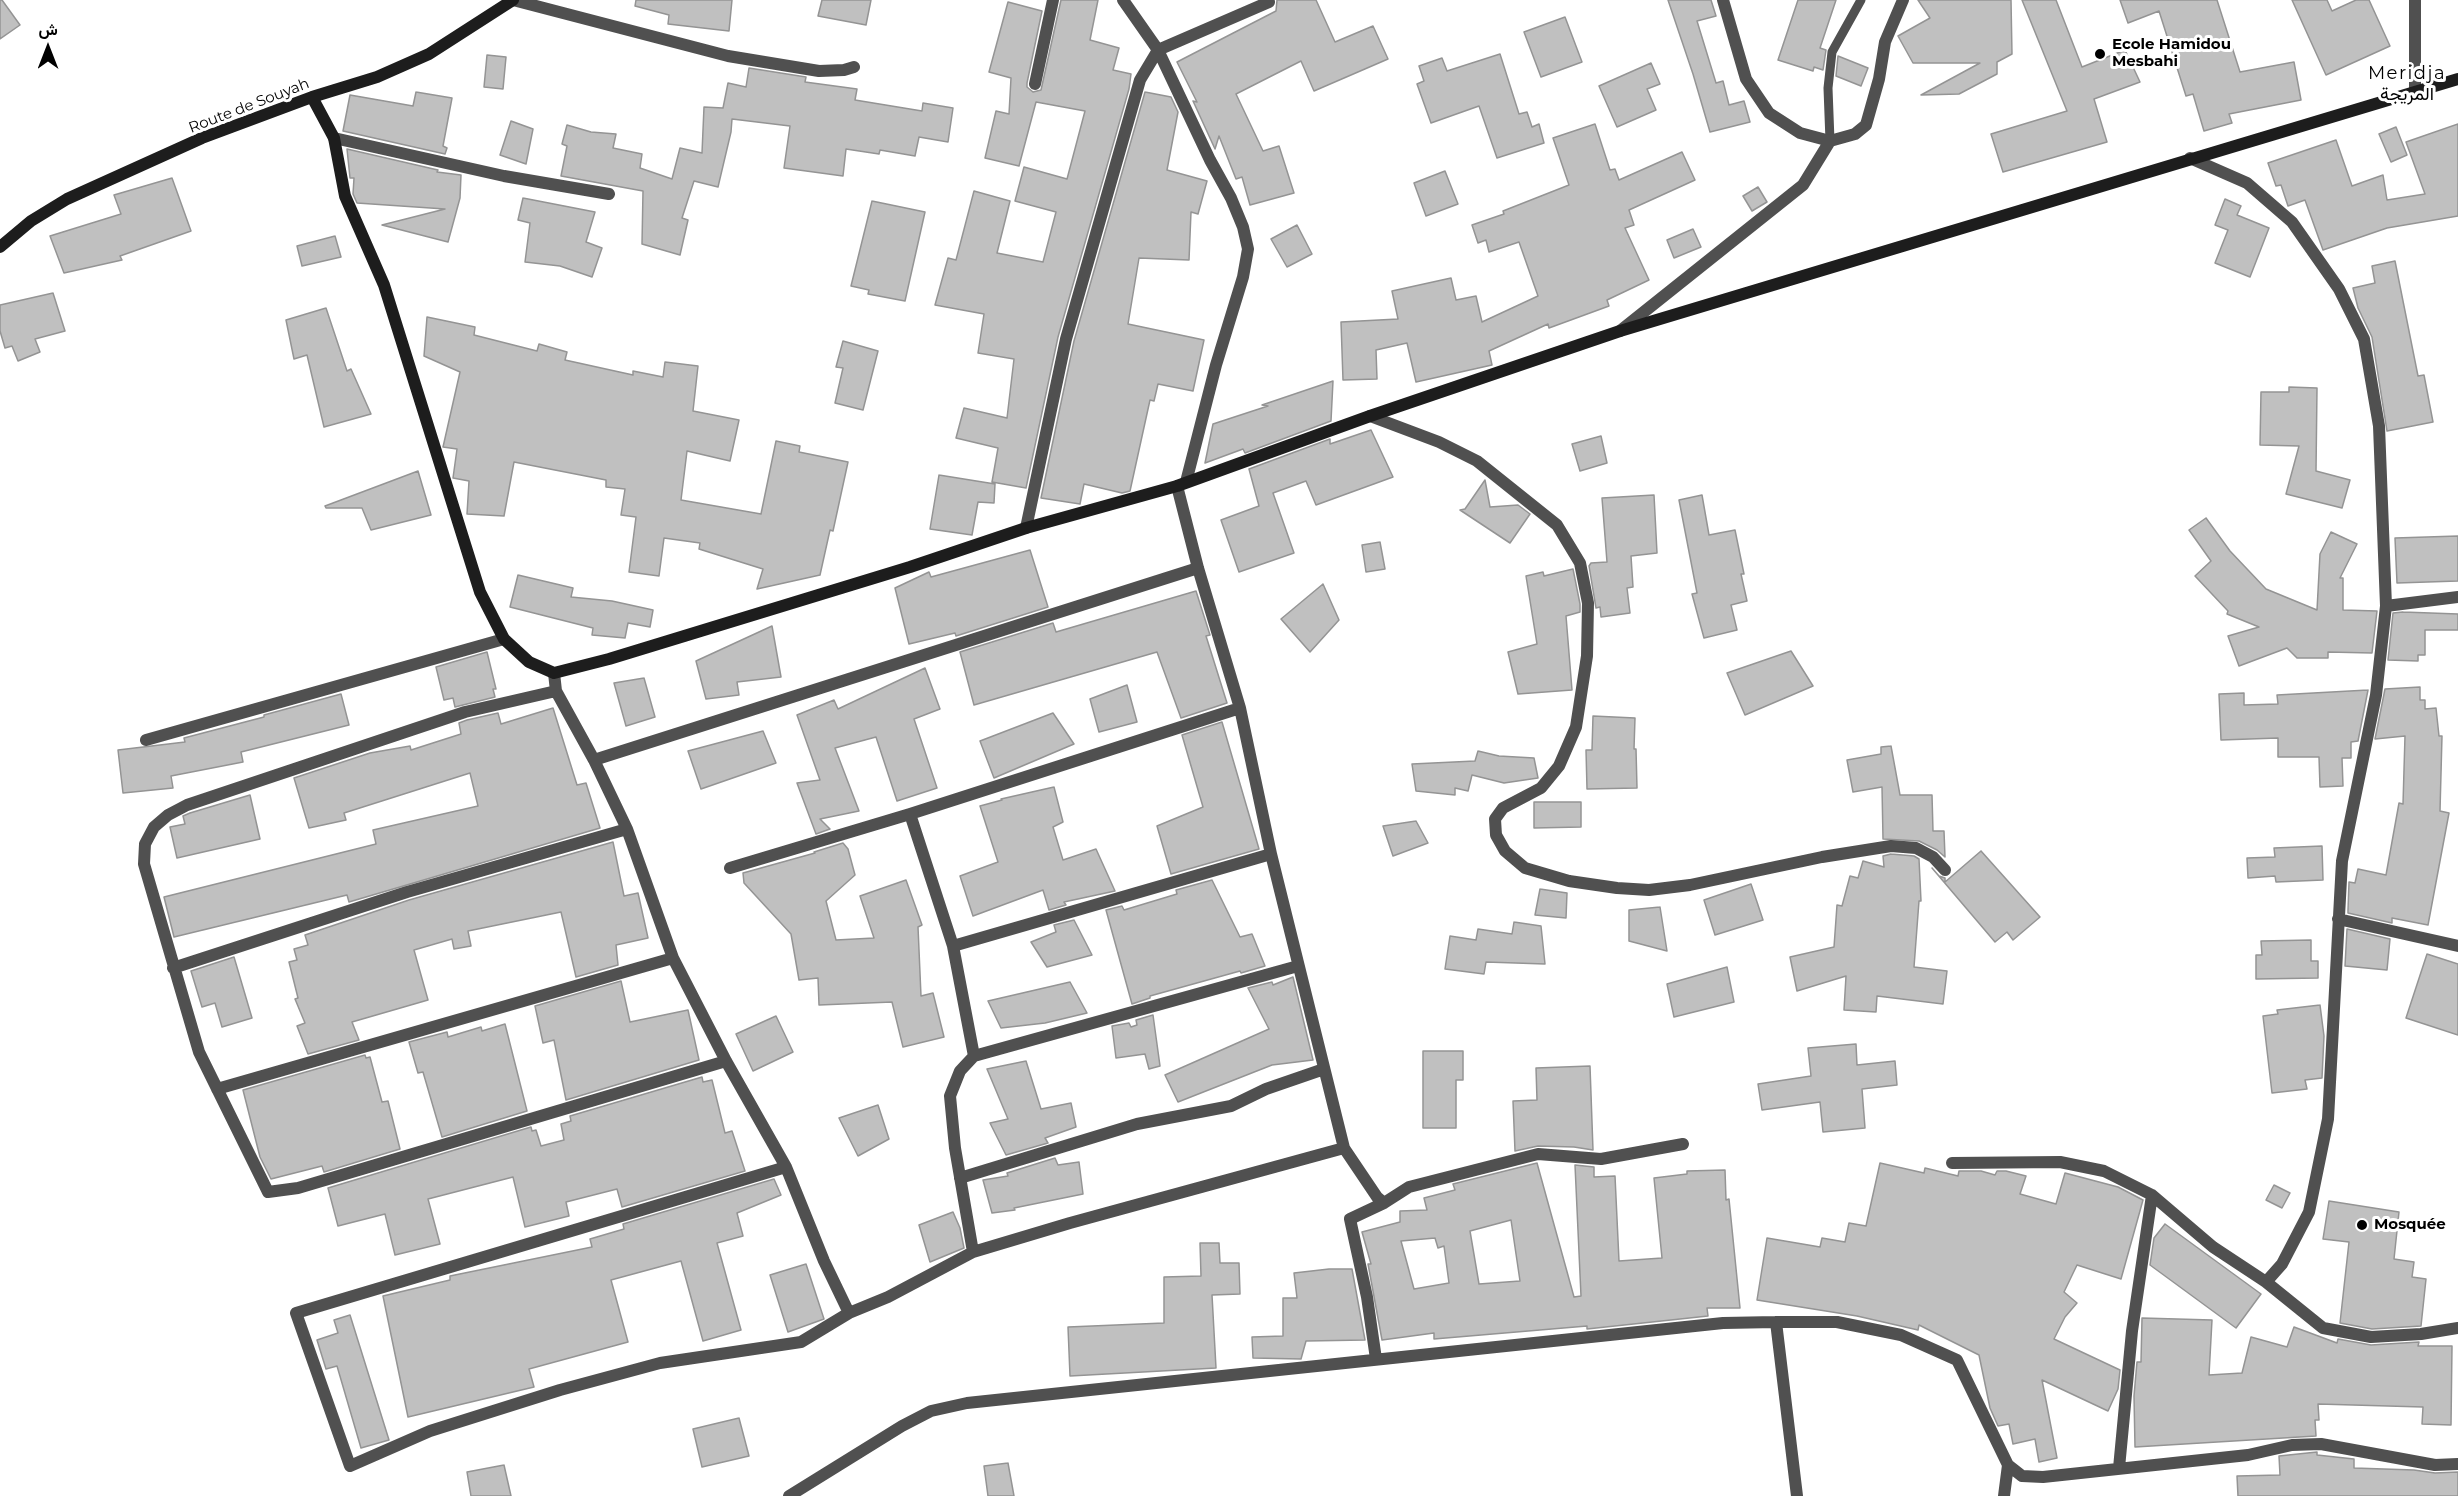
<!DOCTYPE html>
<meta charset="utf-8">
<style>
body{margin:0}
#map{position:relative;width:2458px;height:1496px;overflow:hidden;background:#fff;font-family:Montserrat,Vazirmatn,sans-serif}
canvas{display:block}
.north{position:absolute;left:18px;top:18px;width:60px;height:60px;-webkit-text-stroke:4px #fff;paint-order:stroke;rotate:0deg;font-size:16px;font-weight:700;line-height:24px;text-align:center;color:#000}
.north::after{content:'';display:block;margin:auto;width:21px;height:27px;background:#000;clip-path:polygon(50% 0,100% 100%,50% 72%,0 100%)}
</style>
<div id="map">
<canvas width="2458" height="1496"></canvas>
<div class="north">ش</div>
</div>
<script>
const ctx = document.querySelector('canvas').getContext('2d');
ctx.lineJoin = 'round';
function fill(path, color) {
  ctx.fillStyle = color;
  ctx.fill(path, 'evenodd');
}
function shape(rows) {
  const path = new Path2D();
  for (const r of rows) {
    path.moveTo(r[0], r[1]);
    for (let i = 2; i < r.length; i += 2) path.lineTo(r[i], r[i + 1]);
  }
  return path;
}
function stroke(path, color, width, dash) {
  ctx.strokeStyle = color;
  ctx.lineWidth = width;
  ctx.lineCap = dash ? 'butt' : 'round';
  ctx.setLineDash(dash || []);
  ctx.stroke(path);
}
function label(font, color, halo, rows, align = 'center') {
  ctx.font = font + ' Montserrat,Vazirmatn,sans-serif';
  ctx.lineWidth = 6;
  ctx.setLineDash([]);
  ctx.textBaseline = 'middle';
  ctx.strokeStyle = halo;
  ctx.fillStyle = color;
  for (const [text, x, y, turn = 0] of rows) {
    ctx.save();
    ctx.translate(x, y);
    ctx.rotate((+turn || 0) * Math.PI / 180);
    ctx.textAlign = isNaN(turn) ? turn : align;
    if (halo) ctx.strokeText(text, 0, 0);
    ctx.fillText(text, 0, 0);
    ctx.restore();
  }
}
const building = shape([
 [0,0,2,0,20,25,0,39,0,0],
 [636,0,732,0,729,31,668,24,669,15,635,6,636,0],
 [822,0,871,0,866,25,818,16,822,0],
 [1061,0,1098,0,1090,40,1119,48,1113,70,1131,74,1129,89,1058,337,1026,488,992,482,998,448,956,438,964,408,1007,418,1014,359,978,353,984,314,935,305,948,258,956,260,974,191,1010,201,997,253,1043,262,1056,212,1015,201,1024,167,1067,179,1085,111,1036,102,1019,166,985,158,996,111,1009,114,1011,78,989,72,1008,2,1042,11,1027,83,1027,87,1033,92,1041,90,1061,0],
 [1277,0,1316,0,1335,42,1373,26,1388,59,1314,91,1301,61,1236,94,1263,151,1279,146,1294,193,1250,205,1242,177,1236,179,1219,136,1215,149,1193,101,1197,102,1177,62,1276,11,1277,0],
 [1668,0,1711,0,1716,16,1697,21,1716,83,1723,81,1729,105,1744,101,1750,122,1710,132,1693,74,1668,0],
 [1798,0,1836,0,1820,48,1826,50,1823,70,1814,67,1813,71,1778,60,1798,0],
 [1918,0,2011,0,2012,54,1997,62,1997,74,1959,94,1921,95,1980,63,1913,63,1898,36,1930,18,1918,0],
 [2022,0,2056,0,2082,67,2125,50,2140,82,2094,99,2107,142,2003,172,1991,134,2067,111,2022,0],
 [2120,0,2217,0,2240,72,2294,62,2301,100,2229,114,2232,123,2204,131,2193,94,2186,96,2159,11,2128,23,2120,0],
 [2292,0,2327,0,2332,11,2356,0,2369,0,2390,46,2326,75,2292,0],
 [1565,17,1582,62,1541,77,1524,32,1565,17],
 [1500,54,1519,114,1527,112,1532,127,1539,124,1544,143,1497,158,1479,106,1431,123,1417,84,1424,81,1419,66,1442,58,1447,71,1500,54],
 [487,55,506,57,503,89,484,87,487,55],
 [1838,56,1868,68,1861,86,1836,76,1838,56],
 [1651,63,1660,84,1647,89,1656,110,1617,127,1599,86,1651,63],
 [749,68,806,77,805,82,857,89,855,100,922,111,923,103,953,108,948,142,919,137,915,156,880,150,879,154,846,149,843,176,784,168,790,126,732,119,731,132,718,187,694,181,682,218,688,220,680,255,642,244,643,191,561,176,567,146,562,144,567,125,591,132,616,134,613,148,642,154,640,168,672,179,680,148,702,153,704,107,723,108,728,83,746,87,749,68],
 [416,92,452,98,443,146,447,148,445,154,343,131,350,95,413,106,416,92],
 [1145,92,1171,97,1178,112,1167,170,1207,181,1198,214,1191,212,1189,260,1139,258,1128,324,1204,340,1193,391,1158,384,1154,401,1150,400,1130,491,1122,493,1084,484,1080,504,1041,498,1074,341,1145,92],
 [511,121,533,129,526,164,500,155,511,121],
 [1595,124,1610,170,1615,169,1619,180,1682,152,1695,180,1629,210,1634,225,1625,228,1649,280,1607,300,1609,306,1549,328,1548,324,1489,351,1492,365,1416,382,1407,343,1376,350,1377,379,1343,380,1341,322,1398,319,1392,291,1451,278,1456,300,1476,296,1482,322,1538,296,1519,242,1489,252,1486,240,1478,243,1472,225,1504,214,1503,211,1569,185,1553,138,1595,124],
 [2458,124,2458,216,2387,228,2323,250,2305,200,2288,206,2281,185,2276,186,2268,163,2336,140,2352,186,2383,175,2387,200,2425,194,2406,142,2458,124],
 [2396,127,2407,155,2391,162,2379,134,2396,127],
 [347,149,438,170,437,172,461,175,460,198,448,242,382,225,445,209,357,203,353,194,354,178,350,178,347,149],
 [1445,171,1458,204,1426,216,1414,183,1445,171],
 [172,178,191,231,120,256,122,260,64,273,50,236,121,214,114,195,172,178],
 [1758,187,1767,202,1752,211,1743,196,1758,187],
 [523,198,595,212,586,242,602,248,592,277,560,266,525,262,530,223,518,220,523,198],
 [2225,199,2241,206,2237,215,2269,228,2250,277,2215,263,2228,230,2215,225,2225,199],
 [872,201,925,212,905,301,868,294,869,290,851,286,872,201],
 [1297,225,1312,254,1287,267,1271,239,1297,225],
 [1693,229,1701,247,1674,258,1667,240,1693,229],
 [335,236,341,257,302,266,297,246,335,236],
 [2395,261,2418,376,2424,375,2433,422,2387,431,2372,337,2358,308,2353,288,2375,283,2372,266,2395,261],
 [53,293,65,331,35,339,40,352,18,361,12,346,5,348,0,331,0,305,53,293],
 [326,308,347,371,351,369,371,414,324,427,307,355,294,359,286,320,326,308],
 [427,317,475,327,474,335,537,351,539,344,567,352,565,360,633,375,633,371,663,377,665,362,698,366,693,411,739,420,730,461,687,451,681,500,761,514,776,441,800,446,799,452,848,462,833,531,830,530,820,575,757,589,763,569,699,549,700,543,664,538,659,576,629,572,636,517,621,515,625,489,606,487,606,480,514,462,504,516,467,514,469,481,453,478,457,449,443,447,460,372,424,356,427,317],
 [843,341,878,351,863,410,835,403,843,368,836,367,843,341],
 [1333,381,1331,421,1245,453,1243,449,1205,463,1213,424,1268,406,1262,405,1333,381],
 [2289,387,2317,388,2316,471,2350,480,2342,508,2286,494,2299,446,2260,445,2261,392,2289,392,2289,387],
 [1371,430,1393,477,1316,505,1306,481,1273,493,1294,553,1239,572,1221,520,1259,506,1249,469,1330,439,1330,444,1371,430],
 [1601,436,1607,463,1580,471,1572,444,1601,436],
 [418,471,431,515,371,530,362,508,326,508,325,506,418,471],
 [939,475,995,484,994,503,978,502,972,535,930,529,939,475],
 [1485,480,1490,507,1518,505,1530,514,1510,543,1460,510,1465,509,1485,480],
 [1654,495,1657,553,1631,556,1633,587,1627,588,1630,613,1601,617,1600,607,1596,608,1589,566,1591,563,1607,562,1602,498,1654,495],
 [1702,495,1709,535,1735,530,1744,574,1741,574,1747,601,1731,605,1737,630,1704,638,1692,594,1697,593,1679,500,1702,495],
 [2206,518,2230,551,2266,589,2317,610,2320,554,2331,532,2357,544,2340,578,2343,578,2343,610,2377,611,2372,653,2328,652,2328,658,2297,658,2287,648,2239,666,2228,636,2259,627,2227,614,2228,611,2195,576,2211,561,2189,530,2206,518],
 [2458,536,2458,581,2397,583,2395,538,2458,536],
 [1380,542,1385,569,1366,572,1362,545,1380,542],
 [1030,550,1048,607,956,636,955,633,909,644,895,588,929,572,931,577,1030,550],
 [1573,569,1580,604,1580,612,1566,616,1572,690,1518,694,1508,652,1537,644,1526,576,1543,572,1544,576,1573,569],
 [518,575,573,588,571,597,612,601,653,610,650,627,628,623,625,638,592,635,593,628,510,607,518,575],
 [1323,584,1339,620,1310,652,1281,619,1323,584],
 [1196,591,1210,635,1206,636,1227,703,1181,718,1157,652,974,705,960,652,1053,623,1056,632,1196,591],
 [2403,612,2458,614,2458,630,2425,630,2425,655,2418,655,2418,661,2388,660,2393,613,2403,612],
 [772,626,781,677,737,682,739,695,706,699,696,661,772,626],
 [1791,651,1813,686,1745,715,1727,673,1791,651],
 [487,652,496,689,493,689,495,697,455,707,453,698,444,700,436,667,487,652],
 [925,668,940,709,914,719,937,788,897,801,876,737,835,748,859,811,820,819,830,829,816,834,797,783,820,780,797,715,834,700,838,709,925,668],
 [644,678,655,717,626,726,614,683,644,678],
 [1127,685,1137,722,1099,732,1090,699,1127,685],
 [2420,687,2420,700,2425,700,2425,709,2436,708,2439,736,2442,736,2440,811,2449,813,2428,925,2392,918,2392,923,2348,913,2348,910,2349,882,2355,883,2358,869,2386,875,2399,803,2403,804,2405,736,2375,739,2385,689,2420,687],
 [2368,690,2358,741,2351,742,2351,758,2342,758,2343,786,2320,787,2319,757,2278,757,2278,738,2221,740,2219,694,2244,693,2244,705,2278,704,2277,695,2368,690],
 [341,694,349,725,241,752,243,762,171,776,173,788,123,793,118,750,185,742,184,738,264,717,264,715,341,694],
 [553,708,577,785,586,783,600,828,349,902,347,895,174,937,164,897,376,844,373,830,478,806,470,773,344,813,346,820,309,828,294,778,370,753,410,746,411,750,461,734,459,723,467,720,498,713,501,724,553,708],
 [1053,713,1074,744,994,778,980,741,1053,713],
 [1593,716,1635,718,1634,749,1636,749,1637,788,1587,789,1586,750,1592,750,1593,716],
 [1222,722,1259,849,1171,874,1157,826,1203,807,1182,735,1222,722],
 [763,731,776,763,701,789,688,751,763,731],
 [1891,746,1900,795,1932,795,1933,831,1944,831,1945,857,1937,850,1919,841,1883,839,1882,787,1853,792,1847,760,1881,754,1881,747,1891,746],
 [1478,751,1499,756,1534,758,1538,778,1504,783,1472,775,1468,791,1455,788,1455,795,1416,791,1412,764,1475,761,1478,751],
 [1054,787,1063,822,1053,827,1063,860,1096,849,1115,891,1064,902,1066,905,1049,910,1043,890,973,916,960,876,998,862,980,806,1002,800,1001,799,1054,787],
 [250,795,260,839,177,858,170,827,185,824,183,816,190,813,250,795],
 [1534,802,1581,802,1581,827,1534,828,1534,802],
 [1416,821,1428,843,1393,856,1383,826,1416,821],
 [613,842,624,896,638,893,648,938,616,945,618,965,576,977,561,912,468,931,471,946,454,949,452,939,414,950,428,1000,352,1022,359,1040,308,1054,297,1026,305,1023,295,999,298,998,289,962,297,960,294,949,308,945,305,935,409,900,613,842],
 [843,843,848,849,855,875,826,901,836,940,874,938,860,896,906,880,922,925,918,927,921,996,933,993,944,1037,903,1047,892,1002,819,1005,818,978,799,980,791,934,744,883,743,873,815,853,814,852,843,843],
 [2322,846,2323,880,2276,882,2275,876,2248,878,2247,858,2275,857,2274,848,2322,846],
 [1981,851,2040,917,2013,940,2007,932,1995,942,1932,868,1939,876,1945,878,1945,882,1981,851],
 [1891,854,1914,856,1919,859,1921,901,1919,901,1914,967,1947,971,1943,1004,1877,996,1876,1012,1844,1010,1846,976,1797,991,1790,957,1834,947,1837,905,1842,906,1850,876,1858,878,1863,861,1884,867,1883,856,1891,854],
 [1212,880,1240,937,1252,934,1265,966,1241,973,1240,971,1150,996,1150,998,1132,1004,1106,910,1122,906,1124,910,1177,894,1176,890,1212,880],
 [1751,884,1763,920,1715,935,1704,900,1751,884],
 [1540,889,1567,893,1566,918,1535,915,1540,889],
 [1660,907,1667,951,1629,941,1629,910,1660,907],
 [1074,920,1092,955,1047,967,1031,942,1056,932,1054,925,1074,920],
 [1514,922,1541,926,1545,964,1486,962,1484,974,1445,969,1450,936,1476,940,1478,929,1512,934,1514,922],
 [2347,929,2390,939,2387,970,2345,966,2347,929],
 [2311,940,2311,961,2318,961,2318,978,2256,979,2256,955,2262,955,2261,941,2311,940],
 [2427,954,2458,964,2458,1035,2406,1018,2427,954],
 [234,957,252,1018,222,1027,215,1003,202,1007,191,971,234,957],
 [1727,967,1734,1002,1674,1017,1667,984,1727,967],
 [1293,977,1313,1060,1272,1065,1178,1102,1165,1075,1269,1029,1248,988,1272,982,1273,985,1293,977],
 [621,981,630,1022,688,1010,699,1060,566,1100,554,1040,543,1043,535,1006,621,981],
 [1070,982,1087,1013,1045,1023,1001,1028,988,1001,1070,982],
 [2320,1005,2324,1036,2322,1078,2305,1080,2307,1089,2272,1093,2263,1016,2278,1014,2277,1010,2320,1005],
 [1153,1015,1160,1066,1149,1069,1145,1054,1116,1058,1112,1026,1129,1023,1131,1027,1137,1025,1136,1020,1153,1015],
 [776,1016,793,1052,753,1071,736,1034,776,1016],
 [505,1024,527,1111,442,1137,423,1072,418,1073,409,1042,447,1032,448,1037,481,1027,482,1031,505,1024],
 [1856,1044,1857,1065,1895,1061,1897,1085,1862,1089,1865,1128,1823,1132,1820,1102,1762,1110,1758,1084,1811,1076,1808,1048,1856,1044],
 [1423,1051,1463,1051,1463,1080,1456,1080,1456,1128,1423,1128,1423,1051],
 [365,1055,366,1058,370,1057,382,1102,388,1101,400,1149,324,1172,322,1166,271,1179,260,1157,243,1090,365,1055],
 [1026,1061,1041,1109,1071,1103,1076,1127,1045,1138,1048,1143,1006,1155,990,1123,1008,1119,987,1069,1026,1061],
 [1590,1066,1593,1150,1574,1147,1538,1146,1515,1151,1513,1101,1537,1100,1536,1068,1590,1066],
 [702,1077,703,1082,712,1080,725,1133,732,1131,745,1171,622,1207,617,1189,566,1202,569,1216,525,1227,513,1177,428,1199,440,1244,395,1255,385,1214,338,1226,328,1188,531,1127,532,1131,536,1130,541,1146,564,1140,561,1124,571,1121,570,1116,702,1077],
 [878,1105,889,1139,858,1156,839,1118,878,1105],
 [1055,1158,1058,1165,1079,1162,1083,1194,1014,1208,1015,1210,992,1213,983,1180,1008,1176,1007,1173,1055,1158],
 [1537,1163,1574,1297,1581,1296,1575,1165,1594,1167,1594,1177,1615,1176,1619,1261,1662,1258,1654,1178,1687,1174,1687,1171,1725,1170,1726,1200,1729,1199,1740,1308,1707,1308,1708,1316,1587,1329,1587,1326,1434,1339,1434,1333,1382,1340,1368,1264,1371,1264,1362,1232,1400,1222,1400,1211,1427,1210,1424,1198,1455,1190,1453,1184,1537,1163],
 [1511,1220,1520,1281,1479,1284,1470,1231,1511,1220],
 [1435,1238,1438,1248,1444,1246,1449,1283,1414,1289,1401,1241,1435,1238],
 [1880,1163,1924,1173,1925,1168,1958,1176,1959,1171,1981,1171,1995,1175,1997,1171,2006,1171,2026,1176,2020,1194,2056,1204,2065,1173,2118,1187,2143,1200,2121,1279,2077,1265,2064,1292,2077,1303,2065,1317,2054,1339,2120,1370,2118,1389,2108,1411,2042,1380,2057,1458,2039,1462,2035,1439,2013,1444,2009,1424,1998,1426,1990,1408,1979,1355,1919,1325,1918,1330,1857,1316,1757,1300,1767,1238,1820,1247,1822,1238,1845,1242,1849,1223,1866,1226,1880,1163],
 [774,1179,781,1195,737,1213,743,1236,717,1243,741,1330,703,1341,681,1261,611,1280,628,1342,529,1369,534,1387,408,1417,383,1296,450,1280,450,1276,592,1247,590,1239,624,1229,623,1224,774,1179],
 [2274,1185,2290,1193,2282,1208,2266,1200,2274,1185],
 [2329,1201,2399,1212,2394,1259,2414,1262,2412,1277,2426,1279,2421,1326,2372,1329,2340,1323,2349,1242,2323,1239,2329,1201],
 [953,1212,960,1228,964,1248,930,1262,919,1225,953,1212],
 [2165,1224,2261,1294,2236,1328,2150,1265,2154,1238,2165,1224],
 [1200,1243,1219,1243,1220,1263,1239,1263,1240,1294,1212,1295,1216,1368,1070,1376,1068,1327,1164,1323,1164,1277,1201,1276,1200,1243],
 [806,1264,824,1319,788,1332,770,1275,806,1264],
 [1329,1269,1352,1269,1365,1340,1306,1341,1301,1359,1253,1358,1252,1337,1283,1336,1283,1298,1297,1298,1294,1273,1329,1269],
 [350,1315,389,1440,361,1448,337,1366,326,1369,317,1340,338,1333,334,1320,350,1315],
 [2142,1318,2212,1320,2209,1375,2242,1373,2251,1337,2287,1347,2294,1327,2337,1343,2338,1339,2371,1345,2419,1342,2418,1346,2452,1346,2451,1425,2422,1424,2423,1407,2318,1404,2319,1420,2315,1420,2316,1436,2135,1447,2134,1396,2137,1362,2141,1362,2142,1318],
 [739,1418,749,1456,702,1467,693,1429,739,1418],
 [2317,1452,2317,1455,2354,1459,2354,1468,2414,1470,2435,1473,2458,1472,2458,1496,2238,1496,2237,1476,2280,1475,2279,1456,2317,1452],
 [1008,1463,1014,1496,988,1496,984,1466,1008,1463],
 [504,1465,511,1496,471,1496,467,1472,504,1465]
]);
fill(building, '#c0c0c0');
stroke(building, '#949494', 1.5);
stroke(shape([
 [1830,141,1828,88,1832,52,1861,0]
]), '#505050', 9);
stroke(shape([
 [513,0,728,56,819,71,844,70,854,67],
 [1123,0,1158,50,1210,160,1231,198,1243,227,1248,249,1243,277,1216,365,1186,482],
 [2415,0,2415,93],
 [1035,84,1053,0],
 [334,138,504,176,609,194],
 [1830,141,1855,134,1866,125,1879,79,1885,42,1903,0],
 [2190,158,2247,183,2292,222,2339,289,2364,339,2379,426,2386,606,2376,695,2342,861,2328,1119,2309,1212,2282,1264,2266,1282,2323,1328,2371,1337,2421,1334,2458,1328],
 [1620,331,1803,185,1830,141,1800,133,1769,113,1746,79,1723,0],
 [1370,416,1439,442,1477,461,1557,525,1580,563,1588,603,1587,656,1576,727,1559,766,1541,788,1503,808,1495,819,1496,835,1505,851,1525,868,1569,881,1617,888,1649,890,1690,885,1822,857,1891,846,1916,848,1933,857,1945,870],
 [1177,486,1198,568,1240,708,1271,854,1344,1148,1377,1197,1384,1203],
 [1026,528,1066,339,1140,80,1158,50,1269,2],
 [2386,606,2458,597],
 [554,673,556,691,594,760,627,829,673,958,726,1061,786,1167,824,1261,849,1313,888,1297,973,1252,1070,1223,1344,1148],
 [556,691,465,712,187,805,168,815,154,827,145,844,144,864,199,1052,268,1192,298,1188,726,1061],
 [146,740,504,639],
 [594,760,1198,568],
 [910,814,953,946,974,1056,960,1071,950,1096,955,1148,973,1252],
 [730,868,910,814,1240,708],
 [2338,919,2458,946],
 [953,946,1271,854],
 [173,968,407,892,627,829],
 [974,1056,1298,966],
 [217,1089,673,958],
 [1952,1163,2060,1162,2104,1171,2152,1195,2213,1247,2266,1282],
 [786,1167,296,1313,350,1466,430,1431,560,1390,660,1363,801,1342,849,1313],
 [960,1178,1137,1124,1231,1106,1266,1089,1324,1069],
 [1776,1322,1797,1496],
 [1376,1359,1367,1297,1350,1219,1384,1203,1409,1187,1538,1154,1601,1159,1683,1144],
 [2119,1468,2132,1331,2152,1195],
 [789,1496,902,1426,931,1411,967,1403,1723,1323,1776,1322,1837,1322,1901,1335,1957,1360,2008,1465,2022,1476,2043,1477,2248,1455,2292,1445,2321,1444,2435,1465,2458,1464],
 [2004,1496,2008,1465]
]), '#505050', 12);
stroke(shape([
 [312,97,334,138,345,196,384,285,480,592,504,639,529,662,554,673,609,659,910,567,1026,528,1177,486,1370,416,1620,331,2458,79],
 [0,247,31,221,67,199,202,138,312,97,377,77,429,54,513,0]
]), '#1d1d1d', 12);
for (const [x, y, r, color] of [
 [2100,54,6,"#000"],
 [2362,1225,6,"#000"]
]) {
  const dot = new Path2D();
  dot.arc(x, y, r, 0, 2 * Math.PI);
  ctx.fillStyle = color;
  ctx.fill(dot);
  stroke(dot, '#fff', 2);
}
label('bold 15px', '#000', '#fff', [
 ["Ecole Hamidou",2112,45],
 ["Mesbahi",2112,62],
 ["Mosquée",2374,1225]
], 'left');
label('15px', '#000', '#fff', [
 ["Route de Souyah",249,106,-21]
]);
ctx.letterSpacing = '1.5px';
label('18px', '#000', '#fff', [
 ["Meridja",2407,74],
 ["المريجة",2407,95]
]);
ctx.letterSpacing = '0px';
</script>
